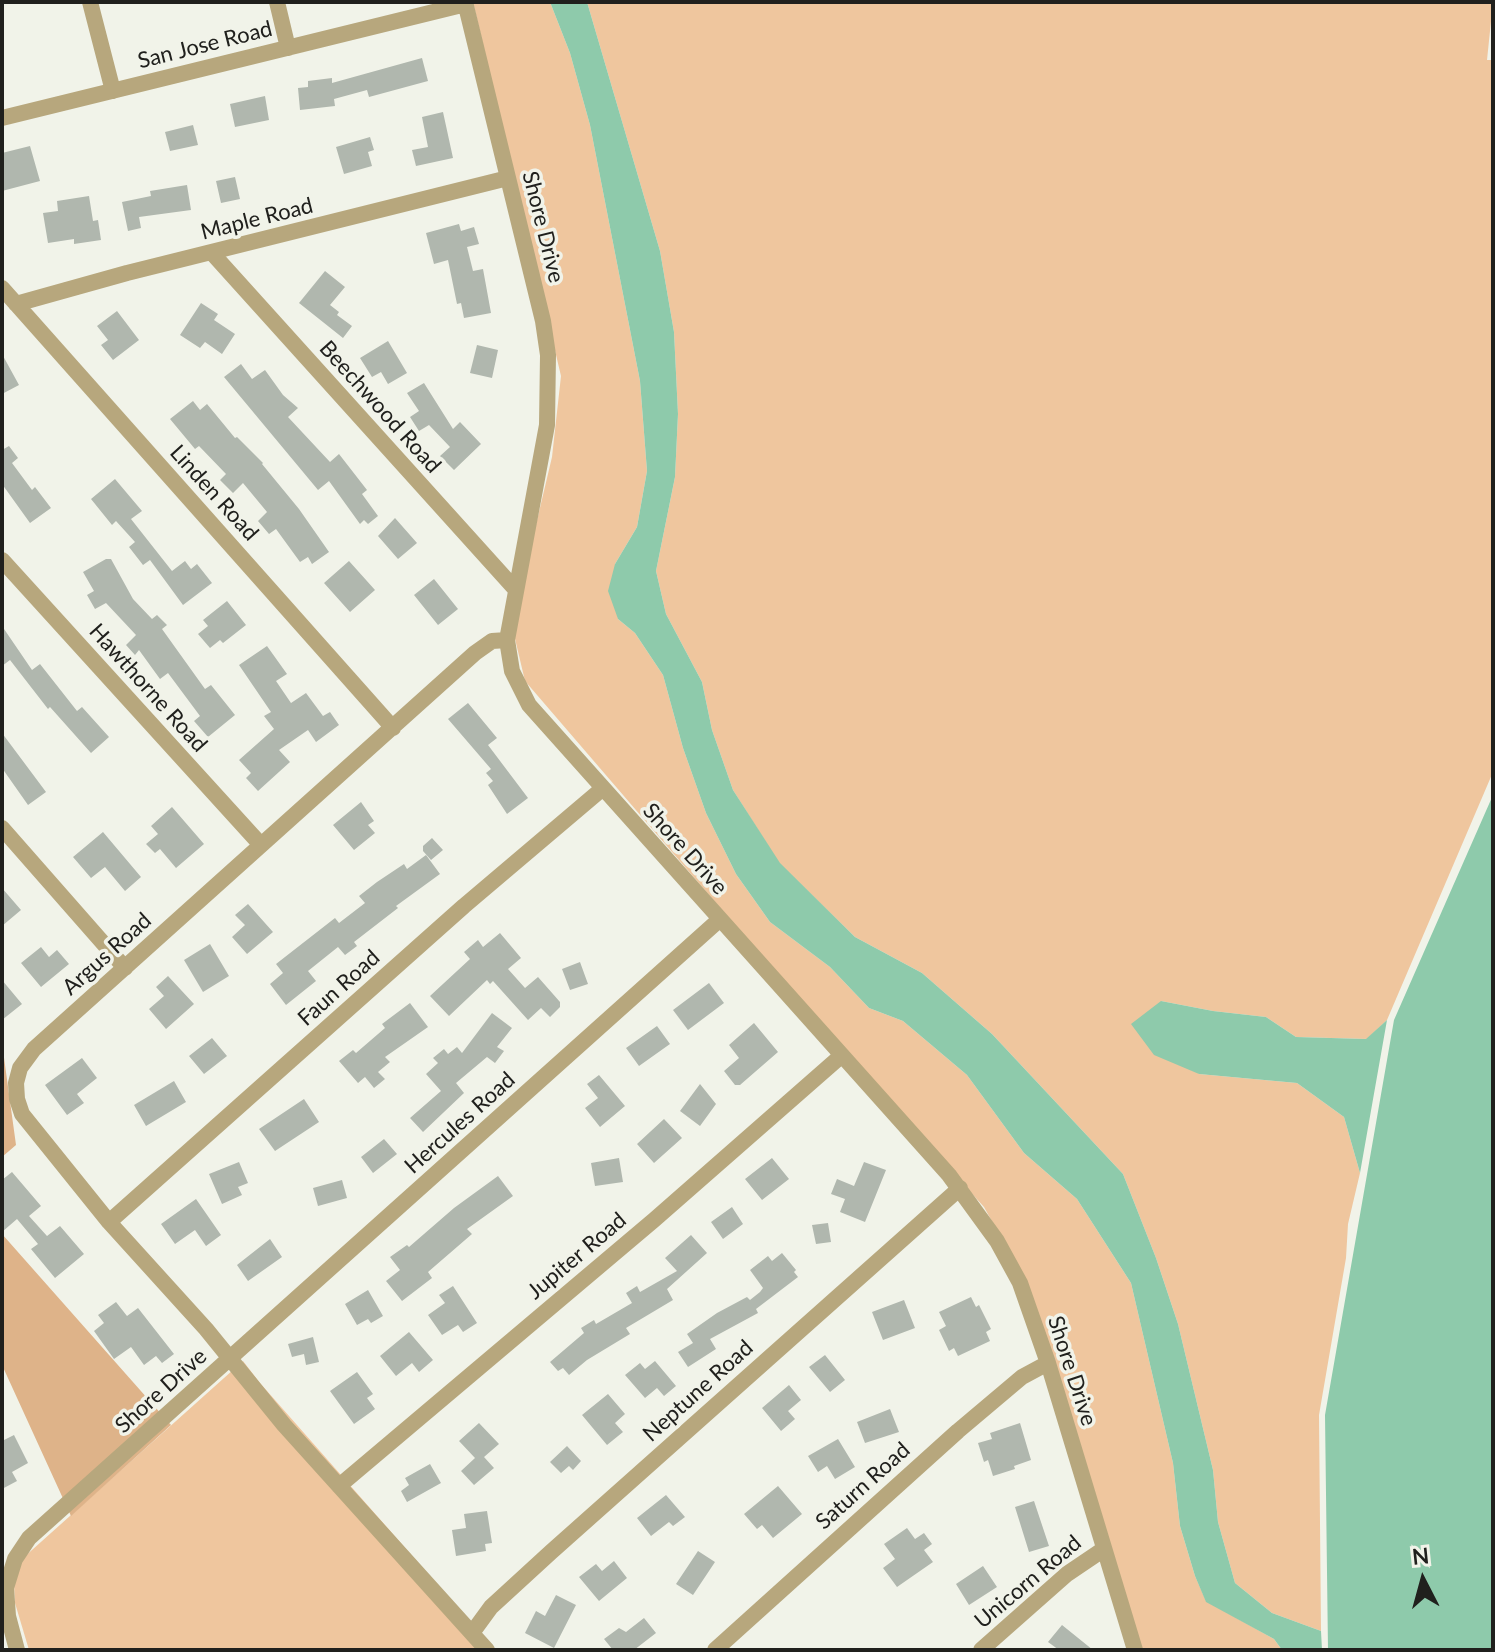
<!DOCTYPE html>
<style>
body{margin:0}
#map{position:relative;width:1495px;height:1652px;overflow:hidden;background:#f1f3e9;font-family:Lato,sans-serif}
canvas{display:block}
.frame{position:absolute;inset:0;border:4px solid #20201d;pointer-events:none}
.north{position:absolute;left:1383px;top:1540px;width:80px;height:80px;-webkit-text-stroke:6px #f1f3e9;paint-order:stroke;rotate:354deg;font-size:22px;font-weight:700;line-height:32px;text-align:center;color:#20201d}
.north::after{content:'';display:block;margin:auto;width:28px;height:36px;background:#20201d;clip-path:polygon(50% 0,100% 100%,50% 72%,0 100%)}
</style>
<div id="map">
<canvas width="1495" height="1652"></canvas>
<div class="frame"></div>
<div class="north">N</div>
</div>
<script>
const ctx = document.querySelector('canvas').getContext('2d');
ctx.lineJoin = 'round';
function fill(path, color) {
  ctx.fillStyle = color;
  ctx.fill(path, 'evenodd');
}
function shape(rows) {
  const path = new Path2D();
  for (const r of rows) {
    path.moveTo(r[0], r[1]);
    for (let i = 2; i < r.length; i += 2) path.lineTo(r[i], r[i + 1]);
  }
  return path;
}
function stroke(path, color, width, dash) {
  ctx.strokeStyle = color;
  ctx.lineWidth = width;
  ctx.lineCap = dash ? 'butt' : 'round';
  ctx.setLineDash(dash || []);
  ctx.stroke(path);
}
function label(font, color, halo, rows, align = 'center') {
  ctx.font = font + ' Lato,sans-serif';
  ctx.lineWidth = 7;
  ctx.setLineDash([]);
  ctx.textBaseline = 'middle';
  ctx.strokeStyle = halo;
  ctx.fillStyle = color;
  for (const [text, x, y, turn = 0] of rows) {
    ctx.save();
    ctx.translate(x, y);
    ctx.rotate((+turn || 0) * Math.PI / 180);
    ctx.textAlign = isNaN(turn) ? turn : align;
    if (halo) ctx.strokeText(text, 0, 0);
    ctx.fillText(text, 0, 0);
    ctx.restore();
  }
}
fill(shape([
 [473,2,550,2,570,53,590,125,640,381,647,471,637,527,615,564,618,619,635,633,663,675,683,748,706,813,736,874,770,922,830,967,869,1008,903,1021,967,1075,1024,1153,1077,1199,1131,1283,1173,1463,1180,1526,1195,1576,1206,1601,1274,1639,1282,1650,1140,1650,1018,1268,984,1207,844,1052,525,681,512,626,552,457,561,376],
 [587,2,1493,2,1487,60,1493,60,1493,772,1387,1020,1367,1039,1296,1037,1266,1017,1213,1011,1161,1001,1199,1074,1297,1083,1344,1117,1360,1173,1348,1224,1346,1258,1319,1415,1321,1631,1272,1613,1235,1583,1218,1522,1213,1470,1178,1324,1156,1258,1123,1174,992,1034,922,973,855,937,779,863,733,790,712,730,702,682,666,614,656,571,675,477,678,414,674,332,660,251],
 [243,1361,260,1383,495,1650,29,1650,15,1603,13,1567]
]), '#efc69e');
fill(shape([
 [2,1043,16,1145,2,1157],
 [2,1234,171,1425,71,1516,2,1365]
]), '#deb389');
fill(shape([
 [550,2,587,2,660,251,674,332,678,414,675,477,656,571,666,614,702,682,712,730,733,790,780,863,855,937,922,973,992,1034,1123,1174,1156,1258,1178,1324,1213,1470,1218,1522,1235,1583,1272,1613,1321,1631,1322,1650,1282,1650,1274,1639,1206,1602,1195,1576,1180,1526,1173,1463,1131,1283,1077,1199,1024,1153,967,1075,903,1021,869,1008,830,967,770,922,736,874,706,813,683,748,663,675,635,633,618,619,608,591,615,564,637,527,647,471,640,381,590,125,570,53],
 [1493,795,1493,1650,1328,1650,1325,1415,1394,1020],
 [1161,1001,1213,1011,1266,1017,1296,1037,1366,1039,1387,1020,1360,1173,1344,1117,1297,1083,1199,1074,1154,1055,1131,1024]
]), '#8ecaab');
fill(shape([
 [422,58,428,81,369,97,367,90,334,99,335,106,300,110,298,88,308,87,308,81,332,78,332,83],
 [265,96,269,120,235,127,230,104],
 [443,112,453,158,416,166,412,150,428,147,422,117],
 [193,125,198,145,170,151,165,132],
 [370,137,374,150,368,152,372,166,344,174,336,147],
 [30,146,40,181,2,191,2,153],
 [235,177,240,199,221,203,216,181],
 [187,185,191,210,139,217,141,228,128,231,122,202,151,196,150,191],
 [89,196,93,221,98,220,101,240,74,244,74,239,48,243,43,213,58,211,57,201],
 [459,224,461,231,474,227,479,244,467,247,473,271,483,269,491,313,464,318,461,303,457,304,448,260,434,264,426,233],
 [325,271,345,287,330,305,339,312,337,315,352,326,343,338,299,303],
 [201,303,218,314,214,320,235,334,222,354,205,342,200,348,180,335],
 [117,311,139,340,113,360,101,345,108,340,97,326],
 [388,341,407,373,388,384,381,372,372,377,360,358],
 [477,345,498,350,492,378,470,373],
 [2,354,19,385,2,394],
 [241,364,252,379,265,370,283,395,298,408,288,417,330,462,339,454,367,490,362,494,378,516,368,524,364,520,360,524,329,481,318,490,224,377],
 [424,383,453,429,460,422,481,444,454,470,440,456,450,447,429,425,419,431,410,417,419,411,407,393],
 [193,401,200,410,207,404,235,438,237,437,263,463,262,464,299,509,329,552,312,564,308,557,300,562,276,529,269,534,258,521,267,512,243,483,233,493,220,480,226,474,199,446,195,449,170,419],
 [9,446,18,458,12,463,32,490,35,487,51,508,30,523,2,484,2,450],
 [115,479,142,511,131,519,172,571,185,561,191,569,197,564,212,583,183,605,150,560,143,565,129,547,135,542,116,521,112,525,91,499],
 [395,518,417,543,398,559,378,536],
 [106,559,111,559,133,599,152,619,157,615,167,625,162,629,205,689,211,685,235,715,208,737,194,721,200,716,168,673,160,679,139,650,135,655,126,645,136,635,106,603,95,609,87,595,94,591,83,572],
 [349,561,375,590,350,612,324,583],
 [434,579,458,609,438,625,414,595],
 [227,601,246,625,223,643,220,640,210,648,198,634,208,626,203,620],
 [2,626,32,670,40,664,77,711,82,707,109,737,91,753,50,707,48,709,10,660,2,666],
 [267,646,287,674,276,681,291,703,306,693,323,716,330,712,339,725,316,742,308,730,279,750,290,762,258,791,246,778,251,773,239,760,274,729,264,716,271,712,239,665],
 [468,703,497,738,488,745,528,798,507,814,488,785,493,781,486,773,491,769,448,719],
 [2,733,46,792,28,805,2,768],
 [361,802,374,821,368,825,375,833,354,850,333,825],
 [172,807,204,844,176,868,160,849,155,853,146,844,158,834,151,826],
 [103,832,141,877,125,891,105,867,91,878,73,857],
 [432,838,443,850,431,860,423,851,423,846],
 [426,855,440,874,396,906,398,908,354,942,357,946,345,955,338,947,308,971,316,981,286,1005,270,984,283,973,276,964,335,918,339,923,365,903,359,896,377,882,404,864,407,869],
 [2,888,21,910,2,926],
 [248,904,273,932,247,954,232,937,245,925,235,915],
 [500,933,521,958,508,969,525,988,538,977,560,1002,560,1007,550,1017,541,1008,528,1020,493,981,490,984,487,980,449,1016,430,996,470,959,464,952,478,940,483,947],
 [210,944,229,976,203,992,184,960],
 [41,947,49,957,57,950,69,964,41,987,21,963],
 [580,962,588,984,570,990,562,969],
 [168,976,194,1004,166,1029,149,1009,164,996,156,987],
 [2,980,22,1004,2,1020],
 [709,983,724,1003,688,1030,673,1010],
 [410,1003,428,1027,385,1057,390,1062,378,1072,385,1079,374,1088,365,1077,358,1083,339,1061,353,1050,356,1053,385,1028,382,1024],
 [492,1013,512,1028,497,1047,504,1051,495,1063,487,1057,456,1083,464,1093,423,1132,410,1118,441,1091,426,1074,438,1063,433,1058,444,1049,448,1054,457,1047,462,1053],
 [754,1023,778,1052,740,1085,735,1085,724,1071,739,1058,729,1045],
 [657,1026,670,1044,639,1066,626,1048],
 [212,1038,227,1056,204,1074,189,1056],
 [82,1058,97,1078,77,1094,84,1103,67,1115,45,1085],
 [599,1075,625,1106,600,1127,585,1108,598,1098,587,1084],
 [174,1081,186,1102,146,1126,134,1105],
 [700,1084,716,1104,700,1126,680,1111],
 [304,1099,319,1122,275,1151,259,1129],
 [664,1119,682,1138,654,1163,637,1144],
 [384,1139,397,1154,373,1173,361,1157],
 [619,1158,623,1182,595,1186,591,1163],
 [772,1158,789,1179,762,1200,745,1179],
 [239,1162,248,1183,238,1187,242,1195,222,1204,209,1174],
 [864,1162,886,1170,865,1222,840,1212,845,1199,831,1194,837,1179,854,1186],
 [12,1172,41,1206,29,1216,47,1236,60,1226,84,1254,55,1278,31,1249,38,1244,17,1219,2,1232,2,1180],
 [498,1176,513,1196,467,1229,472,1234,428,1272,432,1278,402,1301,386,1281,400,1270,390,1257,407,1245,409,1247,454,1208],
 [342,1180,347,1198,318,1206,313,1188],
 [196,1199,221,1235,206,1246,195,1230,175,1244,161,1224],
 [732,1207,743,1224,723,1239,711,1222],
 [828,1223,831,1242,816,1244,812,1225],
 [691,1235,707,1253,667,1289,673,1300,626,1328,630,1334,587,1360,569,1375,563,1368,558,1371,550,1362,584,1333,581,1328,594,1320,596,1324,632,1303,626,1293,637,1286,640,1292,677,1271,665,1258],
 [270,1239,282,1257,248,1281,237,1265],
 [782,1253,796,1270,794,1272,798,1277,756,1309,758,1313,710,1339,716,1349,688,1367,678,1352,693,1343,687,1334,717,1313,747,1297,750,1300,760,1292,763,1288,750,1270,768,1256,772,1261],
 [453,1286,477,1323,463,1332,458,1325,442,1335,428,1315,445,1303,439,1295],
 [368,1290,383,1316,371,1323,368,1319,357,1325,345,1304],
 [971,1297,976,1307,979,1305,991,1329,986,1332,990,1341,958,1356,954,1348,949,1351,939,1330,946,1326,939,1312],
 [904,1300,915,1328,883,1340,872,1312],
 [116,1302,127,1316,138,1308,174,1354,162,1363,156,1356,144,1365,131,1347,114,1359,94,1331,104,1323,98,1315],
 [409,1332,433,1360,419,1372,412,1363,396,1376,380,1356],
 [313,1337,319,1362,306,1365,304,1354,292,1357,288,1344],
 [825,1355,845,1380,830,1392,809,1367],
 [655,1361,676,1386,664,1396,657,1388,645,1398,625,1375,640,1363,645,1369],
 [357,1372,373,1394,367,1398,375,1409,354,1424,330,1391],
 [789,1385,801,1400,788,1411,795,1419,781,1431,762,1408],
 [608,1394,625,1414,615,1423,623,1432,607,1445,582,1415],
 [890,1409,899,1432,865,1443,857,1422],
 [479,1423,499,1444,484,1457,494,1468,474,1485,461,1471,475,1458,459,1441],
 [1020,1423,1031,1460,1014,1466,1015,1469,993,1476,988,1460,984,1462,978,1443,992,1439,990,1433],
 [14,1435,28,1463,12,1472,17,1481,2,1489,2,1441],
 [838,1439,855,1467,835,1479,827,1466,818,1472,808,1456],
 [567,1446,581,1461,573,1470,569,1466,561,1473,550,1462],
 [430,1464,441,1483,407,1502,401,1491,409,1485,405,1478],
 [778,1486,802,1514,773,1538,762,1525,757,1529,744,1514],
 [666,1495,685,1517,673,1526,669,1522,651,1536,637,1518],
 [1034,1501,1049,1546,1029,1552,1015,1507],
 [487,1511,492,1543,485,1544,486,1551,456,1556,452,1530,466,1528,464,1514],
 [907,1528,915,1539,924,1533,932,1544,924,1550,933,1562,897,1587,883,1568,895,1559,884,1544],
 [698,1551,715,1562,693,1595,676,1584],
 [614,1561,627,1578,599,1601,579,1577,596,1564,602,1571],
 [983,1566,997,1587,969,1605,956,1584],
 [556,1595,576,1605,554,1648,525,1633,536,1611,545,1616],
 [644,1618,656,1633,634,1650,613,1650,604,1639,619,1628,626,1632],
 [1062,1625,1093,1650,1059,1650,1048,1642]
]), '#b0b7ae');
stroke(shape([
 [90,2,113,91],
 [277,2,288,48],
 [465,2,543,321,548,355,547,425,507,640,512,671,529,705,949,1175,997,1241,1020,1283,1048,1363,1135,1650],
 [2,118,466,4],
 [212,253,516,590],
 [2,288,393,728],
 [16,304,127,273,508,178],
 [2,560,261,845],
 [2,828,125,968],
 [109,1222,464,906,602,789],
 [339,1486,654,1220,841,1056],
 [472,1633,491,1607,551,1552,960,1188],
 [17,1650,8,1616,6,1588,15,1559,29,1538,719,920],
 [487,1650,284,1425,206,1329,109,1222,22,1114,17,1099,16,1083,20,1068,34,1049,475,653,492,641,507,640],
 [715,1650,958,1431,1022,1377,1048,1363],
 [981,1650,1067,1574,1104,1549]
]), '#b7a77d', 16);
label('22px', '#20201d', '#f1f3e9', [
 ["San Jose Road",205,45,-14],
 ["Maple Road",257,219,-14],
 ["Shore Drive",543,227,76],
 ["Beechwood Road",380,407,48],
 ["Linden Road",214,493,48],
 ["Hawthorne Road",148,688,48],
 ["Shore Drive",685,849,48],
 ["Argus Road",107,954,-42],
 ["Faun Road",339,988,-42],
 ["Hercules Road",460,1123,-42],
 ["Jupiter Road",577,1256,-40],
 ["Shore Drive",1072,1371,72],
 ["Shore Drive",161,1391,-42],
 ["Neptune Road",698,1391,-42],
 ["Saturn Road",863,1486,-42],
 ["Unicorn Road",1028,1582,-40]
]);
</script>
